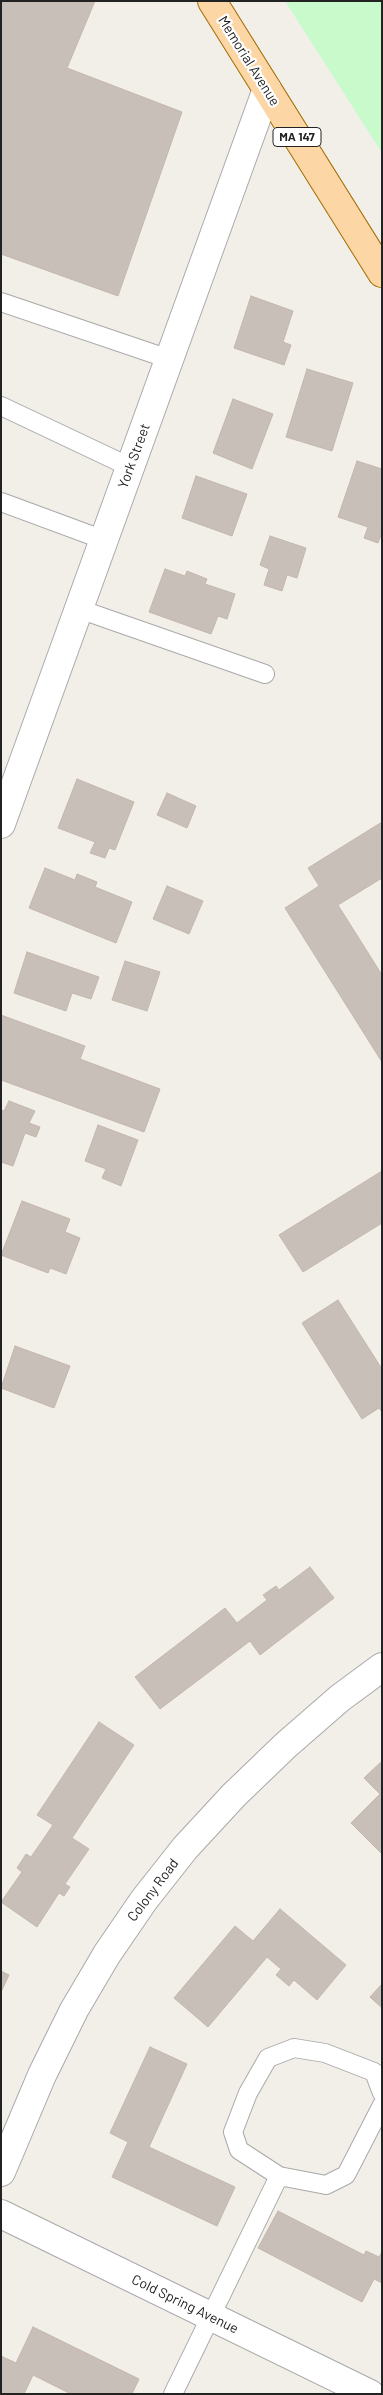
<!DOCTYPE html>
<style>
body{margin:0}
#map{position:relative;width:383px;height:2395px;overflow:hidden;background:#f2efe9;font-family:Barlow,sans-serif}
canvas{display:block}
.frame{position:absolute;inset:0;border:2px solid #222;pointer-events:none}
</style>
<div id="map">
<canvas width="383" height="2395"></canvas>
<div class="frame"></div>
</div>
<script>
const ctx = document.querySelector('canvas').getContext('2d');
ctx.lineJoin = 'round';
function fill(path, color) {
  ctx.fillStyle = color;
  ctx.fill(path, 'evenodd');
}
function shape(rows) {
  const path = new Path2D();
  for (const r of rows) {
    path.moveTo(r[0], r[1]);
    for (let i = 2; i < r.length; i += 2) path.lineTo(r[i], r[i + 1]);
  }
  return path;
}
function stroke(path, color, width, dash) {
  ctx.strokeStyle = color;
  ctx.lineWidth = width;
  ctx.lineCap = dash ? 'butt' : 'round';
  ctx.setLineDash(dash || []);
  ctx.stroke(path);
}
function label(font, color, halo, rows, align = 'center') {
  ctx.font = font + ' Barlow,sans-serif';
  ctx.lineWidth = 4.5;
  ctx.setLineDash([]);
  ctx.textBaseline = 'middle';
  ctx.strokeStyle = halo;
  ctx.fillStyle = color;
  for (const [text, x, y, turn = 0] of rows) {
    ctx.save();
    ctx.translate(x, y);
    ctx.rotate((+turn || 0) * Math.PI / 180);
    ctx.textAlign = isNaN(turn) ? turn : align;
    if (halo) ctx.strokeText(text, 0, 0);
    ctx.fillText(text, 0, 0);
    ctx.restore();
  }
}
fill(shape([
 [285,1,382,1,382,153]
]), '#c8facc');
const building = shape([
 [1,1,95,1,67,68,182,112,118,296,1,254,1,1],
 [251,296,293,311,283,342,291,345,284,365,234,348,251,296],
 [307,369,353,383,332,451,286,437,307,369],
 [233,399,273,414,252,469,213,453,233,399],
 [357,461,382,469,382,533,378,543,364,538,368,527,338,517,357,461],
 [196,476,247,494,232,536,182,518,196,476],
 [270,536,306,548,297,578,287,575,282,591,264,585,269,569,260,565,270,536],
 [165,569,185,576,187,571,207,579,205,584,235,594,227,619,218,616,211,634,149,612,165,569],
 [77,779,134,802,115,850,109,848,105,858,90,853,95,842,58,828,77,779],
 [167,793,196,806,187,828,157,815,167,793],
 [382,822,382,878,338,905,382,975,382,1062,285,908,319,886,308,868,382,822],
 [45,868,75,880,77,874,97,882,95,887,132,902,116,943,29,908,45,868],
 [167,886,203,901,189,934,153,919,167,886],
 [27,952,99,977,91,999,72,993,66,1011,14,993,27,952],
 [125,961,160,972,147,1011,112,1000,125,961],
 [1,1015,85,1046,80,1059,160,1089,144,1132,1,1080,1,1015],
 [9,1101,35,1111,29,1123,40,1127,36,1137,25,1133,13,1166,1,1162,1,1110,4,1111,9,1101],
 [98,1125,138,1140,121,1186,102,1178,106,1169,85,1161,98,1125],
 [382,1171,382,1223,303,1272,279,1235,382,1171],
 [22,1201,70,1219,65,1232,80,1238,66,1274,50,1268,48,1273,1,1255,22,1201],
 [338,1300,382,1369,382,1412,379,1408,362,1419,302,1323,338,1300],
 [15,1346,70,1366,54,1408,1,1388,15,1346],
 [310,1567,334,1598,260,1655,250,1641,160,1709,135,1677,225,1608,237,1623,267,1600,263,1595,276,1586,279,1590,310,1567],
 [99,1722,134,1745,72,1838,89,1849,65,1884,70,1887,64,1896,59,1893,37,1927,1,1902,22,1872,17,1868,26,1854,31,1857,53,1825,37,1815,99,1722],
 [382,1761,382,1854,351,1823,380,1794,364,1778,382,1761],
 [280,1909,346,1965,317,2000,294,1980,289,1986,276,1975,281,1969,267,1957,208,2027,174,1998,235,1926,253,1941,280,1909],
 [1,1971,9,1975,1,1992,1,1971],
 [382,1984,382,2008,370,1997,382,1984],
 [150,2047,187,2064,149,2147,235,2187,217,2226,112,2177,128,2142,110,2133,150,2047],
 [278,2211,364,2255,366,2251,379,2257,382,2252,382,2283,374,2279,362,2302,258,2248,278,2211],
 [33,2327,139,2379,132,2394,71,2394,33,2375,24,2394,1,2394,1,2356,16,2363,33,2327]
]);
fill(building, '#c7bfb8');
stroke(building, '#c4b6ab', 1);
const lane = shape([
 [1,302,169,359],
 [1,406,130,467],
 [1,502,104,540],
 [79,609,265,674],
 [382,2093,374,2072,325,2053,294,2048,268,2058,248,2093,233,2132,239,2150,279,2176,326,2185,346,2175,382,2105],
 [173,2394,279,2176]
]);
const street = shape([
 [1,824,267,89],
 [1,2172,42,2075,74,2010,107,1954,144,1900,185,1848,234,1795,286,1745,340,1698,382,1667],
 [1,2214,370,2394]
]);
const primary = shape([
 [212,1,382,273]
]);
stroke(lane, '#a9a9a9', 20);
stroke(street, '#a9a9a9', 30);
stroke(primary, '#a06b00', 30);
stroke(lane, '#fff', 18);
stroke(street, '#fff', 28);
stroke(primary, '#fcd6a4', 28);
for (const [x, y, w] of [
 [297,137,48]
]) {
  const box = new Path2D();
  box.roundRect(x - w / 2, y - 9.5, w, 19, 4);
  ctx.fillStyle = '#fff';
  ctx.fill(box);
  stroke(box, '#222', 1);
}
label('bold 12px', '#222', null, [
 ["MA 147",297,137]
]);
label('14px', '#222', '#fff', [
 ["Memorial Avenue",249,61,58],
 ["York Street",134,456,-70],
 ["Colony Road",153,1890,-53],
 ["Cold Spring Avenue",185,2304,26]
]);
</script>
